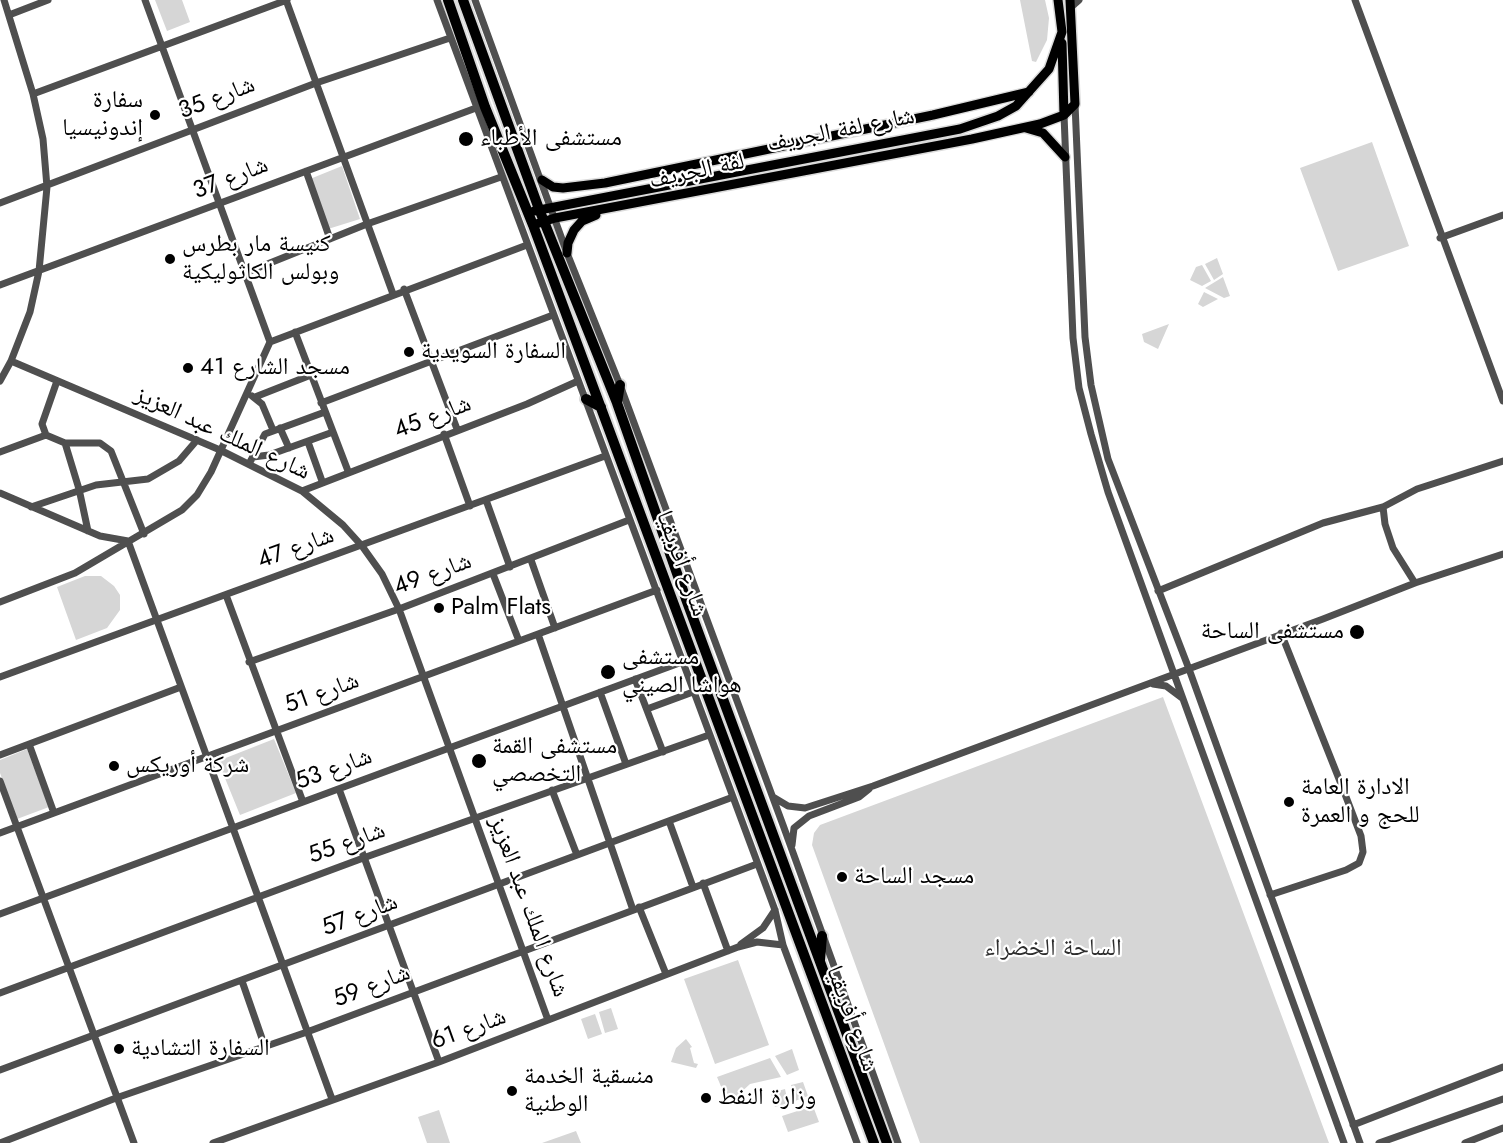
<!DOCTYPE html>
<meta charset="utf-8">
<style>
body{margin:0}
canvas{display:block;background:#fff}
</style>
<canvas width="1503" height="1143"></canvas>
<script>
const ctx = document.querySelector('canvas').getContext('2d');
ctx.lineJoin = 'round';
function fill(path, color) {
  ctx.fillStyle = color;
  ctx.fill(path, 'evenodd');
}
function shape(rows) {
  const path = new Path2D();
  for (const r of rows) {
    path.moveTo(r[0], r[1]);
    for (let i = 2; i < r.length; i += 2) path.lineTo(r[i], r[i + 1]);
  }
  return path;
}
function stroke(path, color, width, dash) {
  ctx.strokeStyle = color;
  ctx.lineWidth = width;
  ctx.lineCap = dash ? 'butt' : 'round';
  ctx.setLineDash(dash || []);
  ctx.stroke(path);
}
function label(font, color, halo, rows, align = 'center') {
  ctx.font = font + ' Jost,"Noto Naskh Arabic",sans-serif';
  ctx.lineWidth = 4.5;
  ctx.setLineDash([]);
  ctx.textBaseline = 'middle';
  ctx.strokeStyle = halo;
  ctx.fillStyle = color;
  for (const [text, x, y, turn = 0] of rows) {
    ctx.save();
    ctx.translate(x, y);
    ctx.rotate((+turn || 0) * Math.PI / 180);
    ctx.textAlign = isNaN(turn) ? turn : align;
    if (halo) ctx.strokeText(text, 0, 0);
    ctx.fillText(text, 0, 0);
    ctx.restore();
  }
}
fill(shape([
 [155,0,182,0,190,22,167,31],
 [1020,0,1045,0,1049,18,1047,40,1036,62,1032,61],
 [1372,142,1409,246,1338,271,1300,168],
 [342,166,360,219,328,229,310,179],
 [1217,258,1223,274,1214,280,1205,264],
 [1202,265,1211,281,1202,286,1190,280,1196,267],
 [1223,277,1230,296,1224,298,1205,288],
 [1204,292,1218,299,1203,307,1198,304],
 [1169,324,1158,349,1144,342,1142,334],
 [85,576,101,576,114,586,120,595,120,610,107,628,76,640,57,587],
 [1163,697,1329,1143,920,1143,812,845,814,833,820,825],
 [274,739,296,793,240,815,218,761],
 [27,749,49,807,17,819,0,773,0,760],
 [738,960,769,1045,715,1064,684,979],
 [611,1008,618,1029,605,1033,599,1012],
 [595,1014,602,1034,588,1039,581,1019],
 [686,1039,692,1047,690,1048,694,1063,698,1064,696,1068,671,1062,676,1048],
 [792,1049,799,1070,787,1075,775,1056],
 [770,1058,781,1077,750,1084,737,1096,732,1105,728,1103,717,1077],
 [803,1082,808,1096,795,1101,791,1085],
 [785,1089,788,1103,775,1107,771,1093],
 [813,1106,819,1122,788,1132,782,1116],
 [439,1110,450,1143,427,1143,418,1117],
 [576,1131,581,1143,542,1143]
]), '#d6d6d6');
const major = shape([
 [1062,43,1064,115],
 [1026,128,1043,133,1065,157],
 [542,180,553,187,563,188,605,183,933,115,1029,92],
 [534,211,960,129,998,116,1016,106,1049,69,1062,32,1058,0],
 [533,225,555,218,972,139,1040,124,1064,115,1075,104,1070,0],
 [567,253,568,243,574,230,582,221,596,215]
]);
const highway = shape([
 [448,0,485,107,533,225,874,1143],
 [463,0,539,209,617,403,686,599,887,1143],
 [586,399,601,407],
 [617,403,620,385],
 [820,960,822,936]
]);
stroke(major, '#dbdbdb', 12);
stroke(highway, '#dbdbdb', 14);
stroke(shape([
 [286,0,393,294],
 [437,0,775,910,783,945,857,1143],
 [475,0,567,253,620,385,783,825,898,1143],
 [1355,0,1503,401],
 [1071,7,1079,0],
 [9,15,48,0],
 [33,94,287,0],
 [1075,104,1085,337,1091,385,1108,459,1189,669,1360,1143],
 [1064,115,1073,338,1079,388,1091,434,1108,492,1344,1143],
 [306,171,330,239],
 [0,203,316,83,450,38],
 [1440,238,1503,215],
 [245,273,367,224,501,177],
 [0,285,476,108],
 [404,289,457,429],
 [295,332,348,471],
 [270,342,527,245],
 [11,361,220,450,302,491,343,525,362,546,382,574,399,609,548,1020],
 [0,381,11,361,30,312,39,271,47,187,43,139,33,94,4,0],
 [57,381,42,424,46,435,65,443,100,443,111,451,144,534],
 [252,396,262,404,273,430],
 [255,397,311,375],
 [321,403,553,315],
 [280,428,289,448],
 [444,434,470,506],
 [308,442,322,481],
 [65,443,79,489,88,531],
 [0,452,46,435],
 [253,457,269,455,333,432],
 [249,464,265,434,325,412],
 [302,491,527,404,578,381],
 [0,493,100,536,128,541,332,1099],
 [486,500,510,567],
 [31,507,96,485,148,479,179,461,197,440],
 [1383,507,1385,524,1393,548,1415,583],
 [531,560,555,628],
 [493,574,519,641],
 [1158,591,1323,523,1383,507,1417,489,1503,461],
 [226,595,303,802],
 [0,602,75,573,182,510,197,495,211,472,270,342,145,0],
 [538,634,633,910],
 [249,662,399,609,629,520],
 [0,677,605,456],
 [635,679,663,752],
 [1153,684,1166,686,1182,698],
 [600,692,626,764],
 [647,709,693,692],
 [29,744,54,813],
 [0,755,181,687],
 [0,781,134,1143],
 [339,789,439,1062],
 [552,790,577,855],
 [773,797,788,806,805,808,873,786,1323,619,1415,583,1503,554],
 [669,821,693,887],
 [0,833,657,590],
 [792,845,794,828,809,816,859,797,869,789],
 [703,883,728,951],
 [1270,895,1346,870,1359,863,1363,852,1361,836,1343,789,1281,633],
 [639,907,666,974],
 [0,914,682,662],
 [741,944,763,928,775,910],
 [242,981,265,1047],
 [0,993,366,857,709,735],
 [0,1070,733,797],
 [1353,1125,1503,1067],
 [0,1143,116,1098,307,1032,757,864],
 [213,1143,439,1062,738,947,757,942,783,945],
 [1379,1143,1503,1099],
 [1465,1143,1503,1128]
]), '#4f4f4f', 7);
stroke(major, '#000', 9);
stroke(highway, '#000', 10);
for (const [x, y, r, color] of [
 [155,115,6,"#000"],
 [466,139,8,"#000"],
 [170,259,6,"#000"],
 [409,352,6,"#000"],
 [188,368,6,"#000"],
 [439,608,6,"#000"],
 [1357,632,8,"#000"],
 [608,672,8,"#000"],
 [479,761,8,"#000"],
 [114,766,6,"#000"],
 [1289,802,6,"#000"],
 [842,877,6,"#000"],
 [119,1049,6,"#000"],
 [512,1091,6,"#000"],
 [706,1098,6,"#000"]
]) {
  const dot = new Path2D();
  dot.arc(x, y, r, 0, 2 * Math.PI);
  ctx.fillStyle = color;
  ctx.fill(dot);
  stroke(dot, '#fff', 2);
}
label('24px', '#000', '#fff', [
 ["شارع 35",217,99,-21],
 ["شارع لفة الجريف",841,131,-11],
 ["لفة الجريف",697,172,-12],
 ["شارع 37",231,179,-21],
 ["شارع 45",433,418,-21],
 ["شارع الملك عبد العزيز",222,434,25],
 ["شارع 47",296,549,-20],
 ["شارع أفريقيا",681,564,70],
 ["شارع 49",433,575,-20],
 ["شارع 51",322,694,-20],
 ["شارع 53",334,770,-20],
 ["شارع 55",347,844,-20],
 ["شارع الملك عبد العزيز",528,907,70],
 ["شارع 57",360,916,-21],
 ["شارع 59",372,987,-21],
 ["شارع أفريقيا",851,1019,70],
 ["شارع 61",469,1030,-20]
]);
label('24px', '#000', '#fff', [
 ["سفارة",143,101,"right"],
 ["إندونيسيا",143,129,"right"],
 ["مستشفی الأطباء",480,139],
 ["كنيسة مار بطرس",182,245],
 ["وبولس الكاثوليكية",182,273],
 ["السفارة السويدية",421,352],
 ["مسجد الشارع 41",200,368],
 ["Palm Flats",451,608],
 ["مستشفى الساحة",1344,632,"right"],
 ["مستشفى",622,658],
 ["هواشا الصيني",622,686],
 ["مستشفى القمة",492,747],
 ["التخصصي",492,775],
 ["شركة أوريكس",126,766],
 ["الادارة العامة",1301,788],
 ["للحج و العمرة",1301,816],
 ["مسجد الساحة",854,877],
 ["السفارة التشادية",131,1049],
 ["منسقية الخدمة",524,1077],
 ["الوطنية",524,1105],
 ["وزارة النفط",718,1098]
], 'left');
label('24px', '#2d2d2d', '#fff', [
 ["الساحة الخضراء",1053,949]
]);
</script>
